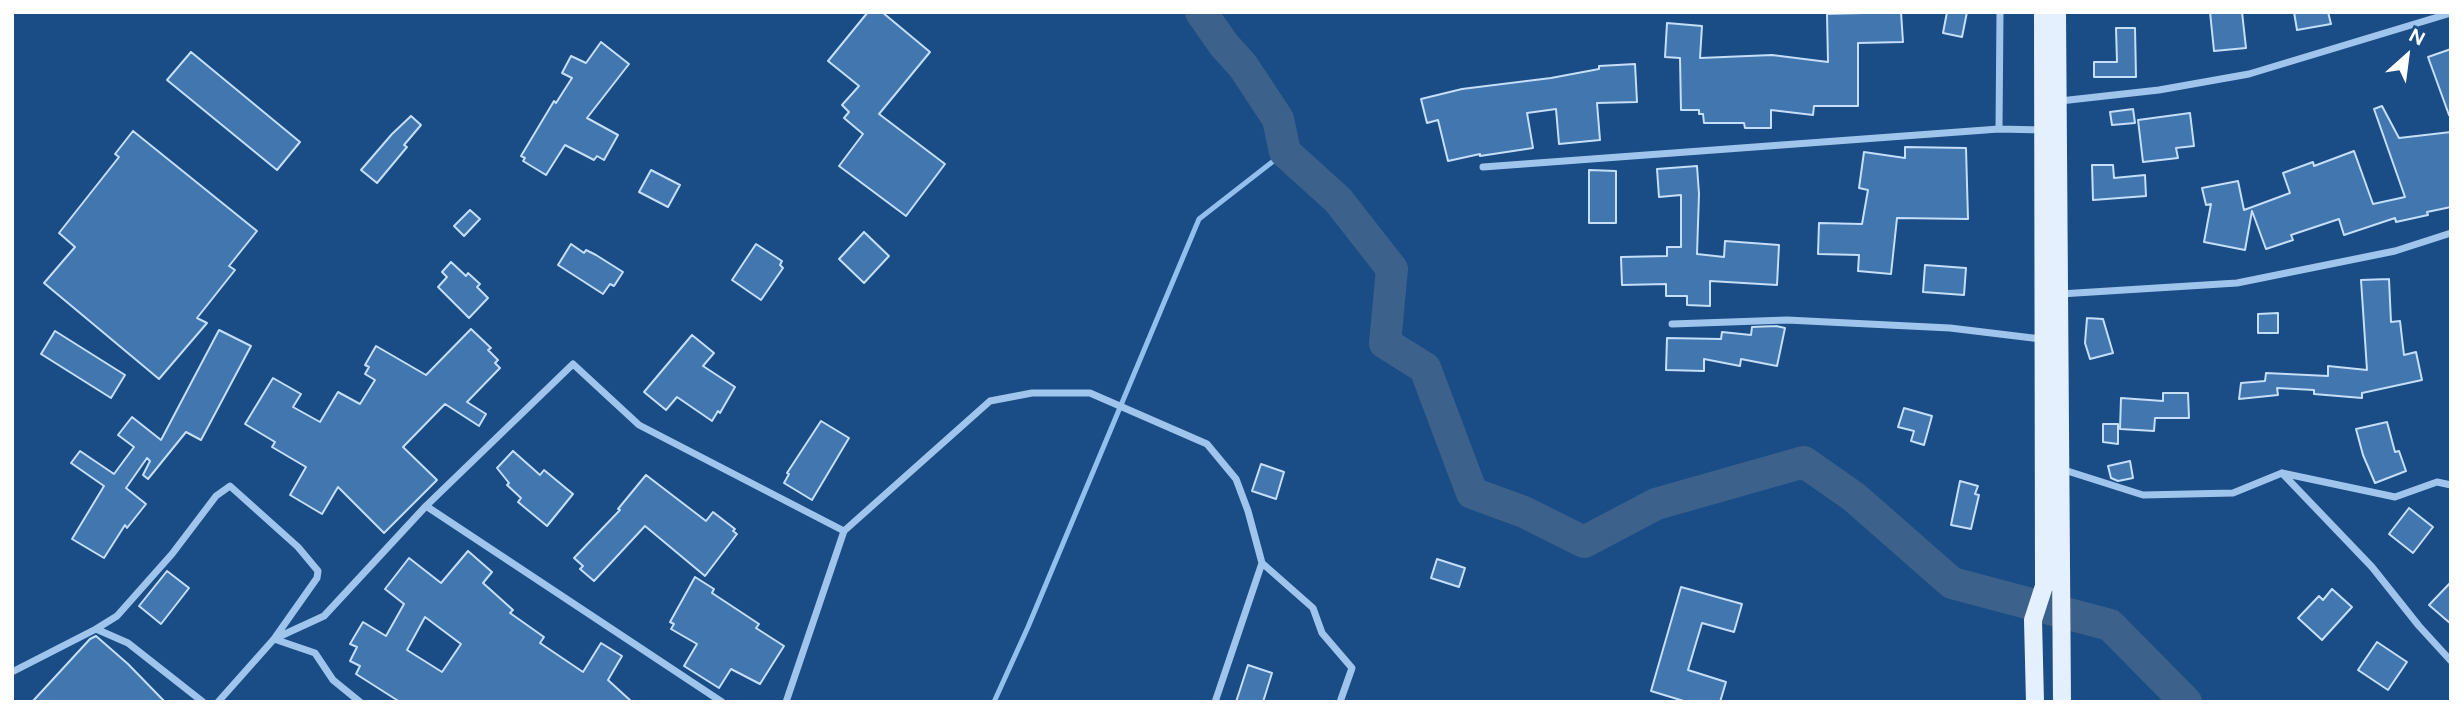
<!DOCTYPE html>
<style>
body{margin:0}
#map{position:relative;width:2463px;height:714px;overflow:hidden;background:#1a4c85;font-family:Figtree,sans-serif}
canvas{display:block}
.frame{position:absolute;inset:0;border:14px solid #fff;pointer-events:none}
.north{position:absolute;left:2372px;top:21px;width:70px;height:70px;-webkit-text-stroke:5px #1a4c85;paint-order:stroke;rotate:28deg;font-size:19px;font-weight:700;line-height:28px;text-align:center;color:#fff}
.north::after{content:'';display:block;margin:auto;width:24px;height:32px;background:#fff;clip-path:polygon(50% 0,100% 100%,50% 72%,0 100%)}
</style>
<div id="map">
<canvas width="2463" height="714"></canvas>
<div class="frame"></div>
<div class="north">N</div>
</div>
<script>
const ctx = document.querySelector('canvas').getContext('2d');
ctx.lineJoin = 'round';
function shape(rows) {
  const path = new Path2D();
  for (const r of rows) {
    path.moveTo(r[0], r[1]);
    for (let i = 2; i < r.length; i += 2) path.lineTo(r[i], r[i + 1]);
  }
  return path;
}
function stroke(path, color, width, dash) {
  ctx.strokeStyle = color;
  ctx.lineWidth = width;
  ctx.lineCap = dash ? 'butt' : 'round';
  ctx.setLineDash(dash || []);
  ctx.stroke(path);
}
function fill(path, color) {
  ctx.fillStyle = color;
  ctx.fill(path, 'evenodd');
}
stroke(shape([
 [994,702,1028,627,1199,219,1285,152]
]), '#92c0ee', 5);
stroke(shape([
 [1201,12,1224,45,1243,66,1278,119,1285,152,1338,200,1392,269,1385,343,1425,368,1472,493,1524,512,1584,542,1656,504,1804,462,1854,497,1952,583,2110,625,2186,702]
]), '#3c628b', 32);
const building = shape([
 [868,12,882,12,930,52,879,114,945,164,906,216,839,166,863,134,844,118,849,112,842,105,859,86,828,61,868,12],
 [1901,12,1903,42,1858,43,1858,106,1814,106,1813,115,1771,110,1771,128,1745,128,1744,123,1704,123,1703,114,1699,114,1699,110,1681,110,1680,58,1665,57,1667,23,1702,26,1700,58,1772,55,1828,62,1827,14,1901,12],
 [1947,12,1967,12,1962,37,1943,33,1947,12],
 [2210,12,2242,12,2246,48,2214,51,2210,12],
 [2294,12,2328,12,2331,24,2297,30,2294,12],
 [2116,28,2135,28,2136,77,2094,77,2094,62,2117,62,2116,28],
 [601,42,629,64,587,118,618,135,604,160,597,156,594,160,565,145,546,175,523,161,525,158,521,156,554,101,556,103,572,78,562,73,571,56,586,63,601,42],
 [2451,49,2451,114,2449,115,2428,57,2451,49],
 [191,52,300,142,277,170,167,80,191,52],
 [1635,64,1637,102,1597,103,1600,140,1559,144,1556,109,1527,113,1533,148,1480,156,1480,154,1448,161,1438,120,1427,123,1421,99,1462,89,1551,78,1599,69,1599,66,1635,64],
 [2382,106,2399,138,2451,132,2451,207,2427,212,2428,215,2396,222,2395,218,2344,235,2339,219,2291,235,2293,240,2266,249,2252,211,2245,250,2204,242,2211,204,2206,205,2202,188,2238,181,2244,210,2290,193,2283,173,2313,162,2314,166,2354,151,2373,204,2405,197,2374,109,2382,106],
 [2133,109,2135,123,2112,125,2110,112,2133,109],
 [2190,113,2194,146,2176,148,2178,158,2143,162,2138,120,2190,113],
 [411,116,421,125,404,145,407,147,377,183,361,170,392,134,411,116],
 [133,131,257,231,229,266,235,270,197,318,207,323,159,379,44,283,75,247,59,233,119,157,115,154,133,131],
 [1905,147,1966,148,1968,219,1897,218,1891,274,1858,271,1859,255,1818,254,1819,223,1862,224,1868,190,1859,188,1864,152,1905,158,1905,147],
 [2092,165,2113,165,2114,178,2145,175,2146,196,2093,200,2092,165],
 [1697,166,1699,194,1697,254,1724,257,1725,241,1779,245,1777,285,1710,281,1710,306,1687,305,1687,296,1666,296,1666,284,1622,285,1621,257,1667,256,1667,247,1681,247,1681,195,1659,197,1657,169,1697,166],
 [651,170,680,185,668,207,639,192,651,170],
 [1589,170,1616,171,1616,223,1589,223,1589,170],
 [470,210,480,219,464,236,454,226,470,210],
 [864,232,889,256,864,283,839,259,864,232],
 [571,244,584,253,586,250,596,255,623,272,614,286,610,284,603,294,558,265,571,244],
 [756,244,782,261,780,265,783,268,761,300,732,280,756,244],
 [451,262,466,276,468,273,480,284,477,287,488,298,469,318,438,287,447,277,442,272,451,262],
 [1925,265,1966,268,1964,295,1923,292,1925,265],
 [2389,279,2391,322,2400,321,2404,355,2416,352,2422,380,2362,393,2362,398,2314,394,2314,390,2277,388,2278,395,2239,399,2241,383,2265,381,2266,373,2328,376,2328,366,2367,370,2361,280,2389,279],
 [2278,313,2278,333,2258,333,2258,314,2278,313],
 [2087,318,2103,319,2113,353,2090,359,2085,343,2087,318],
 [1776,326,1785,328,1777,366,1741,359,1740,366,1704,359,1704,371,1666,370,1667,338,1721,339,1722,332,1751,335,1752,327,1776,326],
 [471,329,491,348,488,350,498,360,495,363,500,368,467,402,486,414,479,426,445,404,403,447,437,480,384,533,338,487,322,514,290,495,306,467,272,447,275,442,245,424,273,378,301,394,293,407,320,422,338,392,360,404,375,380,365,374,369,367,365,365,376,346,426,375,471,329],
 [219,330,251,346,201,440,186,432,148,479,143,475,150,461,147,458,126,488,146,504,127,528,125,525,104,558,72,539,104,486,71,463,80,451,114,474,134,447,118,435,132,417,161,440,219,330],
 [55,331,125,375,111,398,41,354,55,331],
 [692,335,714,353,703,366,735,387,720,413,718,411,712,421,677,397,666,410,644,392,692,335],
 [2163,393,2188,393,2189,418,2155,418,2154,431,2120,429,2121,398,2163,401,2163,393],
 [1904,408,1932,416,1924,445,1911,441,1914,431,1898,427,1904,408],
 [821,421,849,438,812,500,784,483,789,474,787,473,821,421],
 [2387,422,2395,452,2399,451,2406,471,2375,483,2363,455,2356,429,2387,422],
 [2103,424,2118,424,2118,444,2103,442,2103,424],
 [513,451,540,475,544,470,573,494,547,526,518,502,521,498,507,485,509,483,497,468,513,451],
 [2130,461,2133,478,2118,481,2111,478,2108,466,2130,461],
 [1261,464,1284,472,1276,499,1252,491,1261,464],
 [646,475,706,521,713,512,735,529,733,531,737,534,705,576,645,526,594,581,580,569,583,566,574,558,620,510,618,509,646,475],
 [1960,481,1978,486,1975,494,1979,495,1971,529,1951,525,1960,481],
 [2409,508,2433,527,2413,553,2389,534,2409,508],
 [468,551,492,572,483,583,513,610,510,613,544,637,540,643,583,672,601,643,622,656,608,680,632,702,400,702,356,674,360,666,350,661,357,647,350,644,363,622,386,636,404,604,385,589,409,558,441,583,468,551],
 [425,617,461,644,442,672,407,650,425,617],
 [1437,559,1465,568,1459,587,1431,578,1437,559],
 [167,571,189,588,161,624,139,606,167,571],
 [695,577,714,589,712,593,759,624,756,628,784,646,760,684,731,669,719,688,684,666,697,644,671,629,674,624,670,622,695,577],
 [2451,582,2451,624,2429,605,2451,582],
 [1681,587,1742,604,1734,632,1702,623,1688,670,1726,682,1720,702,1687,702,1651,691,1681,587],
 [2332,589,2352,607,2322,640,2298,618,2319,596,2323,600,2332,589],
 [96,636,128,664,165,702,32,702,90,639,96,636],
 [2377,642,2407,662,2388,690,2358,670,2377,642],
 [1248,665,1272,673,1263,702,1236,702,1248,665]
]);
fill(building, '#4276ae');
stroke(building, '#c5def9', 2);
stroke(shape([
 [2060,101,2159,90,2249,74,2451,13],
 [1999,129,2000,12],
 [1483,167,1999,129,2043,130],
 [2060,294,2237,283,2395,251,2451,233],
 [1672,324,1787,320,1950,328,2041,339],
 [2061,469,2143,495,2233,493,2282,473,2395,497,2437,482,2451,485],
 [2282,473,2372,567,2419,626,2451,661],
 [426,506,722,702],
 [96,629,117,616,172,554,216,496,230,486,298,547,318,571,317,578,274,639,315,653,333,680,360,702],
 [12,672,96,629,128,643,203,702],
 [218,702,274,639,324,616,426,506,573,364,639,425,844,531],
 [786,702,844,531,990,401,1032,393,1090,393,1207,444,1236,479,1248,511,1262,563,1313,608,1322,633,1352,668,1340,702],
 [1215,702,1262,563]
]), '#a0c5ec', 7);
stroke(shape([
 [2057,12,2062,702],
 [2035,702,2033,620,2044,586,2043,12]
]), '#e5f0ff', 18);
</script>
